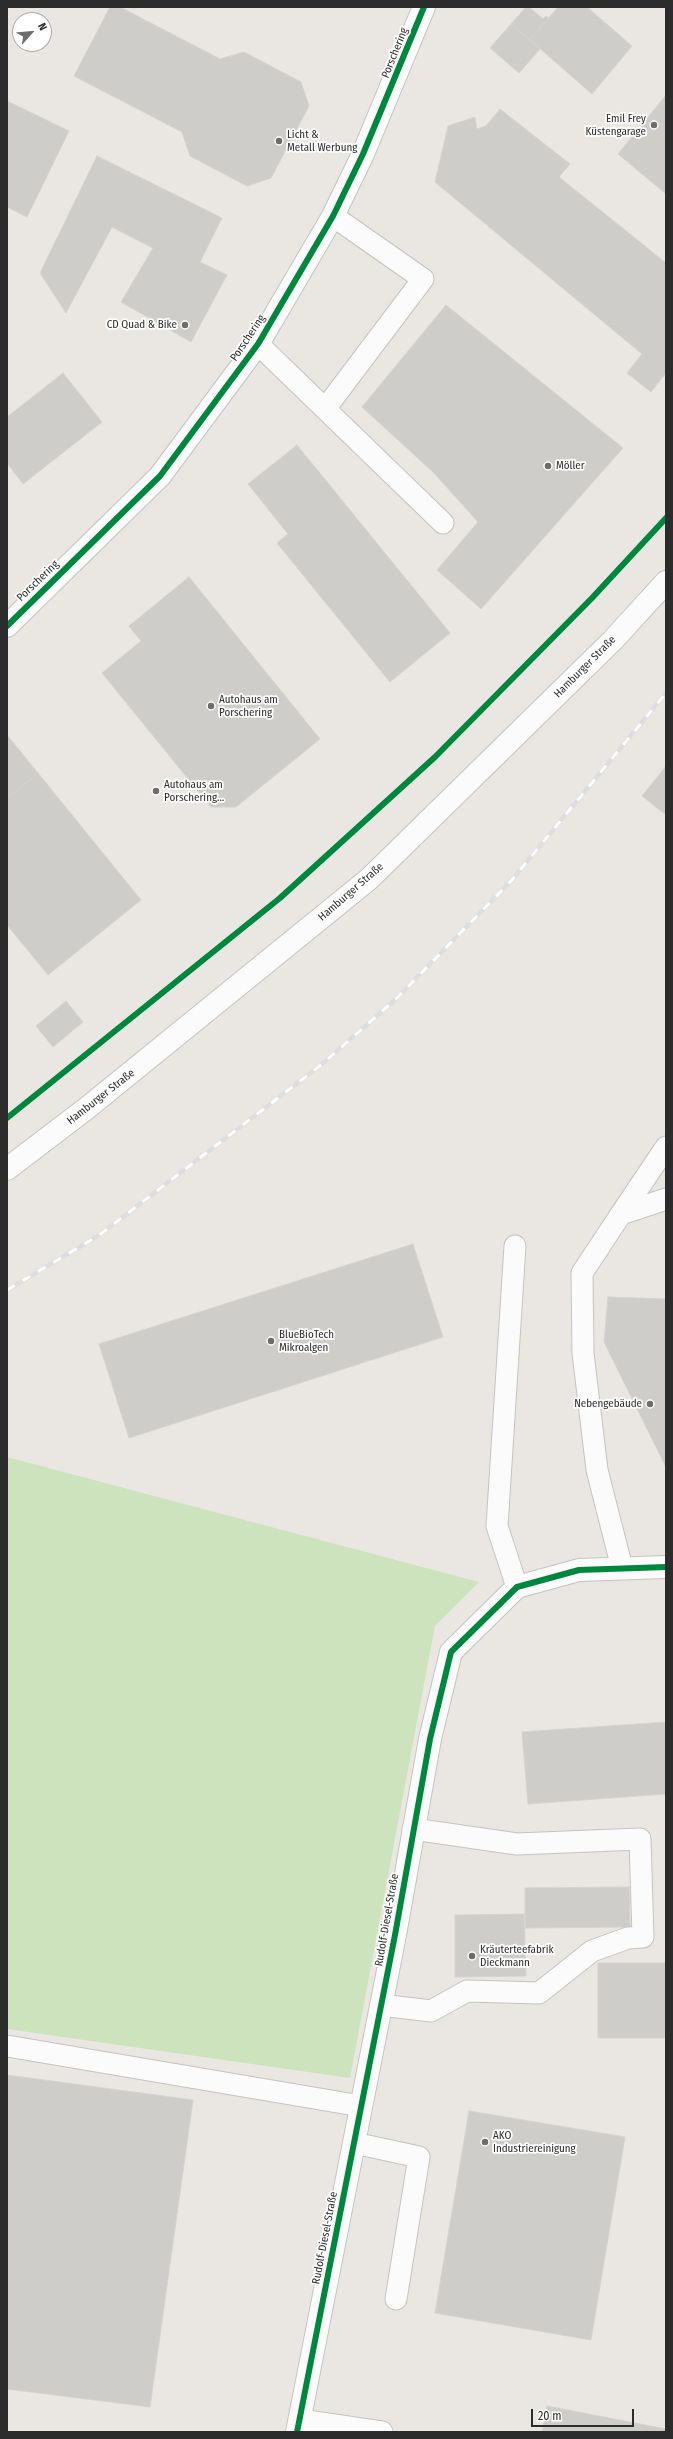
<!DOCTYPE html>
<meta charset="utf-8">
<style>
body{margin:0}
#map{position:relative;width:673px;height:2439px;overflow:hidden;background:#eae7e3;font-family:"Fira Sans Condensed",sans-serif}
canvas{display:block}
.frame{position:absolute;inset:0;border:8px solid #2c2c2c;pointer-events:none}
.north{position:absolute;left:12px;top:12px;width:40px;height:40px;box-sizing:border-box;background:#fff;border:1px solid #ababab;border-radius:50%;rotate:63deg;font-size:11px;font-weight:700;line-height:16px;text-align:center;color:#2c2c2c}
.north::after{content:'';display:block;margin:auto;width:14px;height:18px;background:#6e6d6c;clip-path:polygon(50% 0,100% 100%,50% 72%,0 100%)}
.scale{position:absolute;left:531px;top:2409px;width:103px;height:18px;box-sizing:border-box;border:2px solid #2c2c2c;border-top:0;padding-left:5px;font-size:12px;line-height:14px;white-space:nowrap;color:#2c2c2c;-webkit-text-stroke:3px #fff;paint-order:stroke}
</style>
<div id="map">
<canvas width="673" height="2439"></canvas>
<div class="frame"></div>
<div class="north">N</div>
<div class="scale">20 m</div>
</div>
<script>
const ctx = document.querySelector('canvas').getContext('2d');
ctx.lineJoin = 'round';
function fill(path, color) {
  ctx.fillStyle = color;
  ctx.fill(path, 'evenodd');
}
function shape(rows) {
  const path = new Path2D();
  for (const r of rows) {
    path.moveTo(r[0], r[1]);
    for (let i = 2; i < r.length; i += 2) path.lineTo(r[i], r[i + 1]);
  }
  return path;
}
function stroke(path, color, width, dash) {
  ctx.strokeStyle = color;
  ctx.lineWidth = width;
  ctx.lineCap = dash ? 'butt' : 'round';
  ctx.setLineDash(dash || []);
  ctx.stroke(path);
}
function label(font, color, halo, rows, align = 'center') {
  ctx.font = font + ' "Fira Sans Condensed",sans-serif';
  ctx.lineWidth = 3.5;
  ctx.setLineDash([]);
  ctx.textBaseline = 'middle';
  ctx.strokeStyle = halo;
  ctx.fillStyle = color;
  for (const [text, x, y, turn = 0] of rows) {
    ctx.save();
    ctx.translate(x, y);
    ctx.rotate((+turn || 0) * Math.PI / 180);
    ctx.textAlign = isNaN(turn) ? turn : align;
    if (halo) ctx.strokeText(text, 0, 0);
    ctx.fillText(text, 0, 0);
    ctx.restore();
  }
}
fill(shape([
 [7,1457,479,1582,435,1626,350,2078,7,2029]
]), '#cde3be');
const building = shape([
 [110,7,120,7,220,59,244,52,301,82,309,106,271,178,247,186,190,156,182,132,74,76,110,7],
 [526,7,529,7,543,19,546,16,549,18,530,40,511,24,526,7],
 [558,7,587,7,632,46,592,94,530,40,558,7],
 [511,24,540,49,519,73,490,48,511,24],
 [666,95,666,194,618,154,666,95],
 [7,101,69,131,27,217,7,207,7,101],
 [500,109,570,164,559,177,666,263,666,373,651,392,627,373,642,354,435,182,448,126,475,117,477,129,486,126,500,109],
 [97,156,222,218,200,262,227,275,191,342,121,302,153,248,112,227,66,313,40,273,97,156],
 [446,305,623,448,481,609,437,570,478,522,434,473,362,407,446,305],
 [63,373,102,422,23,484,7,463,7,417,63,373],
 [297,445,450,633,390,682,277,543,288,534,248,484,297,445],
 [189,577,320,739,236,807,211,807,102,673,141,641,129,626,189,577],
 [7,735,38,773,7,798,7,735],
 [666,766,666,815,642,796,666,766],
 [38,773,141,900,48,975,7,925,7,798,38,773],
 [66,1001,83,1022,53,1047,36,1026,66,1001],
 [413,1244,443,1337,129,1438,99,1344,413,1244],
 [608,1297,666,1299,666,1467,604,1342,608,1297],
 [666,1722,666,1794,528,1804,522,1732,666,1722],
 [629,1887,630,1927,525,1928,525,1888,629,1887],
 [524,1914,526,1976,455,1977,455,1915,524,1914],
 [598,1963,666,1963,666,2038,598,2038,598,1963],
 [7,2075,193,2100,150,2407,7,2389,7,2075],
 [469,2111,625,2137,591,2340,435,2313,469,2111],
 [547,2406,666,2429,666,2432,542,2432,547,2406]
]);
fill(building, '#cfcdca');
stroke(building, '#d5d2cf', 1);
const service = shape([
 [258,344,443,523],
 [325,409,423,279,333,216],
 [621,1214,666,1147],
 [515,1246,497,1526,517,1587],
 [622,1568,597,1470,583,1353,582,1273,621,1214,666,1199],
 [381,2005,431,2011,467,1991,539,1993,592,1951,628,1938,643,1937,640,1839,517,1844,413,1829],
 [7,2046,361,2106],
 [354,2143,419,2157,396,2299],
 [300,2420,382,2432]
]);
const minor = shape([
 [7,626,160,476,258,344,333,216,363,154,424,7],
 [297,2432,395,1935,430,1739,451,1652,517,1587,579,1570,666,1567]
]);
const secondary = shape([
 [7,1169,87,1108,369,879,613,640,666,582]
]);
stroke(service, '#c4c3c2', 23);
stroke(minor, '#c4c3c2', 24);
stroke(secondary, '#c4c3c2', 24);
stroke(service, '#fcfbfb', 21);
stroke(minor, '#fcfbfb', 22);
stroke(secondary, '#fcfbfb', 22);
const rail = shape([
 [7,1290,98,1236,321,1065,395,1000,511,881,666,693]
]);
stroke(rail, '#dedee0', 4.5);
stroke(rail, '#fff', 3, [9]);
stroke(shape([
 [7,626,160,476,258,344,333,216,363,154,424,7],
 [7,1118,280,898,435,757,592,598,666,518],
 [297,2432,395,1935,430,1739,451,1652,517,1587,579,1570,666,1567]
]), '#00873e', 6);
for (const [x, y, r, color] of [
 [654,125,4,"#6e6d6c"],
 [279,141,4,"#6e6d6c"],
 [185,325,4,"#6e6d6c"],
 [548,466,4,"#6e6d6c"],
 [211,706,4,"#6e6d6c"],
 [156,791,4,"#6e6d6c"],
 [271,1341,4,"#6e6d6c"],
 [650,1404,4,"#6e6d6c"],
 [472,1956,4,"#6e6d6c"],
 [485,2142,4,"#6e6d6c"]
]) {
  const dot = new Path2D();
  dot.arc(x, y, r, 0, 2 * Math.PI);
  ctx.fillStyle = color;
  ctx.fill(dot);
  stroke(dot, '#fff', 1.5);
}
label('11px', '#2c2c2c', '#fff', [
 ["Porschering",395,53,-68],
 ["Porschering",248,338,-56],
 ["Porschering",38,581,-44],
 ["Hamburger Straße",585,667,-45],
 ["Hamburger Straße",351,892,-41],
 ["Hamburger Straße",101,1097,-38],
 ["Rudolf-Diesel-Straße",387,1920,-80],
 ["Rudolf-Diesel-Straße",325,2238,-79]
]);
label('11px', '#2c2c2c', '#fff', [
 ["Emil Frey",646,119,"right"],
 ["Küstengarage",646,132,"right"],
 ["Licht &",287,135],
 ["Metall Werbung",287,148],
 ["CD Quad & Bike",177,325,"right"],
 ["Möller",556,466],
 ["Autohaus am",219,700],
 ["Porschering",219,713],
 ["Autohaus am",164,785],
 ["Porschering...",164,798],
 ["BlueBioTech",279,1335],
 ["Mikroalgen",279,1348],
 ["Nebengebäude",642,1404,"right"],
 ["Kräuterteefabrik",480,1950],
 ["Dieckmann",480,1963],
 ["AKO",493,2136],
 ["Industriereinigung",493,2149]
], 'left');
</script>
